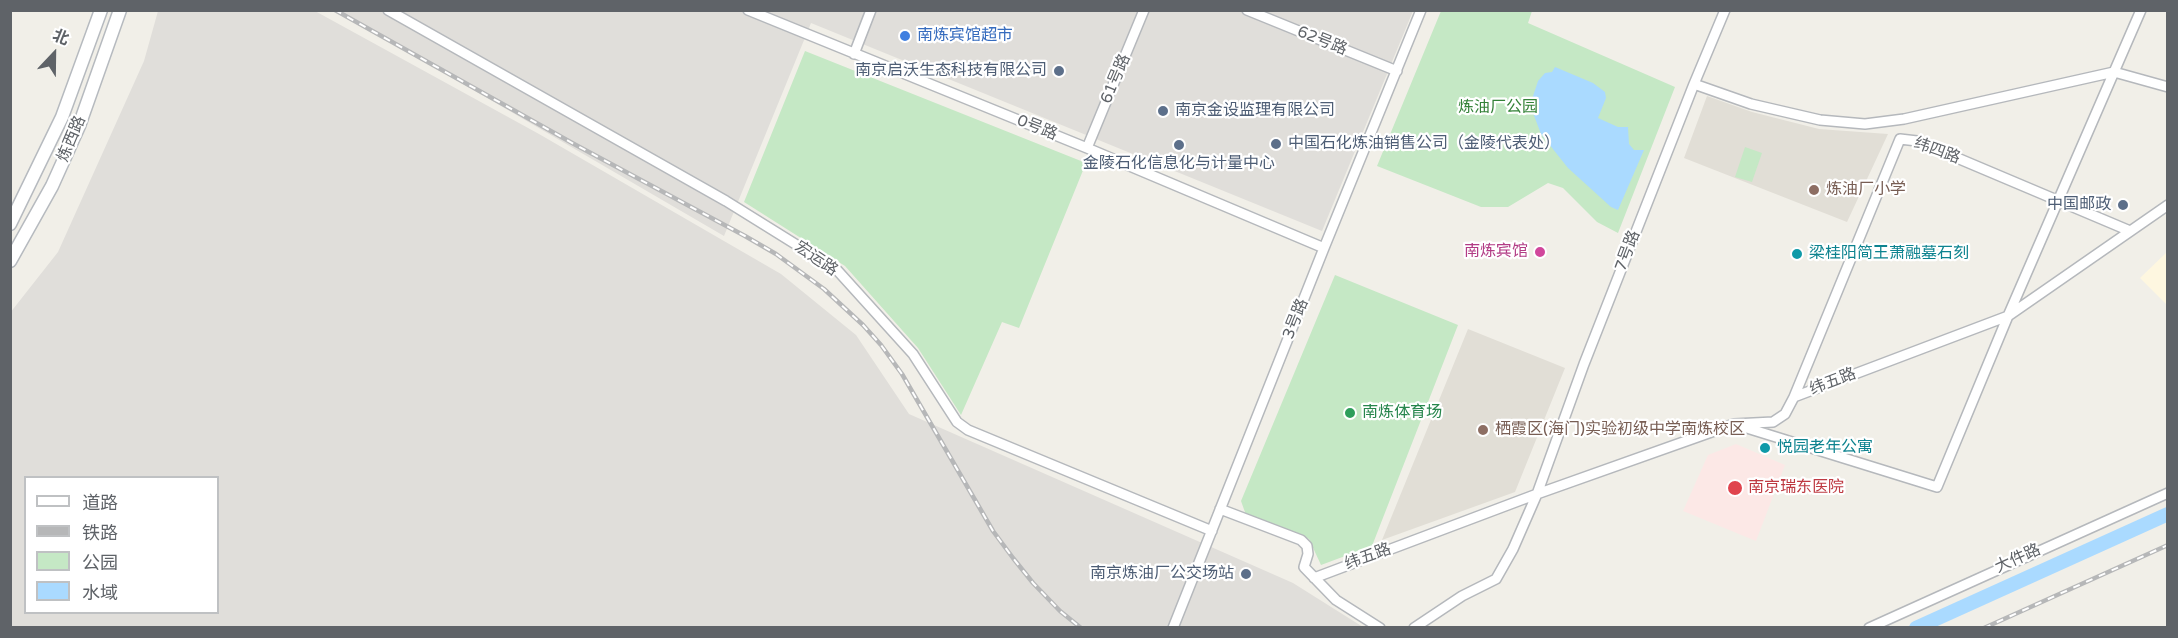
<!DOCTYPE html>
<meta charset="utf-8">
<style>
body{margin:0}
#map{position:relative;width:2178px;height:638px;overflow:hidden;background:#f1efe8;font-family:"Varela Round","Noto Sans SC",sans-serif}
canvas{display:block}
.frame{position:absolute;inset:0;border:12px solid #5f6368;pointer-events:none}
.legend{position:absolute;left:24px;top:476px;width:195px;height:138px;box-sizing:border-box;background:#fff;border:2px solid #bfc1c3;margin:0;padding:8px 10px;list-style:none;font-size:18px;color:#5f6368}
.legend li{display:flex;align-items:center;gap:12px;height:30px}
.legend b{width:30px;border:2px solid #bfc1c3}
.north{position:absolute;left:24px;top:24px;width:60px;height:60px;-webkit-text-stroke:4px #fff;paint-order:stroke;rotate:22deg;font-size:16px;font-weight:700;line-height:24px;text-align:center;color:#5f6368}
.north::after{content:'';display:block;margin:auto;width:21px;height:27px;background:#5f6368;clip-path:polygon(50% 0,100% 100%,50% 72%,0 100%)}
</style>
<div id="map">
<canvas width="2178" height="638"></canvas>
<div class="frame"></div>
<ul class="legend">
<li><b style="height:8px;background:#fff"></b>道路</li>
<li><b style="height:8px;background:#b6b7b8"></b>铁路</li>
<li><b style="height:16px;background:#c5e8c5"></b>公园</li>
<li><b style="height:16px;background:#aadaff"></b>水域</li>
</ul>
<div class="north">北</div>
</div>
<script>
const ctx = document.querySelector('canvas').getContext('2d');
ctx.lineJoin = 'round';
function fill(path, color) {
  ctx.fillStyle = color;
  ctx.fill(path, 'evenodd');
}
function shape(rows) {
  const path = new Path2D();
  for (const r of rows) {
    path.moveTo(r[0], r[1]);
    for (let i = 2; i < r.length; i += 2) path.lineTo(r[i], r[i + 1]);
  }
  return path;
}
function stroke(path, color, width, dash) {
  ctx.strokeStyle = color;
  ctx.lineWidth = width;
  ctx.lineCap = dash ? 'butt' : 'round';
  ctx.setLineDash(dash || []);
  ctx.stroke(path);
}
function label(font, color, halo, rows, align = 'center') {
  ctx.font = font + ' "Varela Round","Noto Sans SC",sans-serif';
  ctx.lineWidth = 4.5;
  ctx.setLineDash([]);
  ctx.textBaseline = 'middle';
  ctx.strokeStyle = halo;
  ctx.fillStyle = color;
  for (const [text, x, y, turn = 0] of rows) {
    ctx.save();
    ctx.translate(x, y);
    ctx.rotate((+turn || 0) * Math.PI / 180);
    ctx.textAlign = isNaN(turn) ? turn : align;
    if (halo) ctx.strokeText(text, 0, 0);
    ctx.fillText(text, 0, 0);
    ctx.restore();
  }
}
fill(shape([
 [2167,252,2167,305,2140,278]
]), '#fef7e0');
fill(shape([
 [158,11,315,11,539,134,781,274,856,335,909,414,1293,583,1363,627,11,627,10,313,58,252,144,61],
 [26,478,218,478,218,612,26,612],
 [338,11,1413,11,1322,231,811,23,724,236]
]), '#e0deda');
fill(shape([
 [1707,96,1752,112,1819,129,1888,134,1847,222,1684,158],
 [1468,329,1565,368,1515,492,1382,540]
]), '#e1ded6');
fill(shape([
 [1736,444,1785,465,1756,541,1683,511,1708,455]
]), '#fce8e6');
fill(shape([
 [1441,11,1532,11,1528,23,1675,87,1618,233,1597,222,1563,188,1548,183,1508,207,1481,207,1377,166],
 [805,51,1086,163,1019,328,1002,322,961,415,918,348,845,266,744,202],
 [1745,147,1762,153,1752,182,1735,177],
 [1335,275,1458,325,1372,546,1321,565,1309,539,1246,515,1241,501]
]), '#c5e8c5');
fill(shape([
 [1555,67,1593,83,1605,92,1606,98,1598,118,1618,127,1628,127,1629,144,1634,150,1644,150,1618,210,1611,207,1568,168,1541,134,1530,105,1538,81,1545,73,1552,72]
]), '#aadaff');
stroke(shape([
 [1916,628,2168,514]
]), '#aadaff', 14);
const minor = shape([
 [388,10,726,201,837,270,913,354,957,422,968,430,1212,531],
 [748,10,1087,148,1324,248],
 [1247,10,1397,71],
 [2141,10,2114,72,2168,87],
 [854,54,871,10],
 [1694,84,1751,104,1820,120,1865,124,1904,119,2114,72,2008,316,1937,487,1734,424],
 [1087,148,1144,10],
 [1794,397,1900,139,1917,141,2130,231],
 [1220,509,1301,540,1307,546,1308,554,1304,567,1336,600,1380,628],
 [1314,578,1537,494,1734,424,1773,422,1785,414,1794,397,2008,316,2168,205],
 [1173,628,1324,248,1421,10],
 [1414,628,1462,596,1496,579,1513,549,1537,494,1584,364,1694,84,1725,10],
 [1869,628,2168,493]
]);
const secondary = shape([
 [10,224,62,117,101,10],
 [10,261,52,186,79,126,120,10]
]);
stroke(minor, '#b5b8bc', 12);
stroke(secondary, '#b6babf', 15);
stroke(minor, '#fff', 9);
stroke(secondary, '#fff', 12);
const rail = shape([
 [335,10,574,144,745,236,776,254,824,289,863,325,881,345,902,374,993,531,1013,558,1033,583,1060,611,1081,628],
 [1984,628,2168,545]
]);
stroke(rail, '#b6b7b8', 4.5);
stroke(rail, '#fff', 2, [7]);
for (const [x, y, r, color] of [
 [905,36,6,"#3f7fe0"],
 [1059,71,6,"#5c6f8a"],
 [1163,111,6,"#5c6f8a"],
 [1276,144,6,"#5c6f8a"],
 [1179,145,6,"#5c6f8a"],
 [1814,190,6,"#8d6e63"],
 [2123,205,6,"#5c6f8a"],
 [1540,252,6,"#d1479c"],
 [1797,254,6,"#0f9aa8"],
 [1350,413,6,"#2e9e5b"],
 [1483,430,6,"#8d6e63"],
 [1765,448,6,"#0f9aa8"],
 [1735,488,8,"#e0444e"],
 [1246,574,6,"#5c6f8a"]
]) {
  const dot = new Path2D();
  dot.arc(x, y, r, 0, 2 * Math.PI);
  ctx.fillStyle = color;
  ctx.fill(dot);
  stroke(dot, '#fff', 2);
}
label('16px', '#366cbe', '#fff', [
 ["南炼宾馆超市",917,36]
], 'left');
label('16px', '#5f6368', '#fff', [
 ["62号路",1322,41,22],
 ["61号路",1116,79,-67],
 ["0号路",1037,128,22],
 ["炼西路",72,139,-67],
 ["纬四路",1937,151,20],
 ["7号路",1628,251,-69],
 ["宏运路",816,259,34],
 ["3号路",1296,319,-68],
 ["纬五路",1833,382,-21],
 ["纬五路",1368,557,-20],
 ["大件路",2018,559,-24]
]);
label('16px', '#4e5e75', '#fff', [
 ["南京启沃生态科技有限公司",1047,71],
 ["南京金设监理有限公司",1175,111,"left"],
 ["中国石化炼油销售公司（金陵代表处）",1288,144,"left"],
 ["金陵石化信息化与计量中心",1179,164,"center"],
 ["中国邮政",2111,205],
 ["南京炼油厂公交场站",1234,574]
], 'right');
label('16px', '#348238', '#fff', [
 ["炼油厂公园",1498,108]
]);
label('16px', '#785e54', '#fff', [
 ["炼油厂小学",1826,190],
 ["栖霞区(海门)实验初级中学南炼校区",1495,430]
], 'left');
label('16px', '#b23c85', '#fff', [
 ["南炼宾馆",1528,252]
], 'right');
label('16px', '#0d838f', '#fff', [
 ["梁桂阳简王萧融墓石刻",1809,254],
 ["悦园老年公寓",1777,448]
], 'left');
label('16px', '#27864d', '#fff', [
 ["南炼体育场",1362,413]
], 'left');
label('16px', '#be3a42', '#fff', [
 ["南京瑞东医院",1748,488]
], 'left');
</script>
